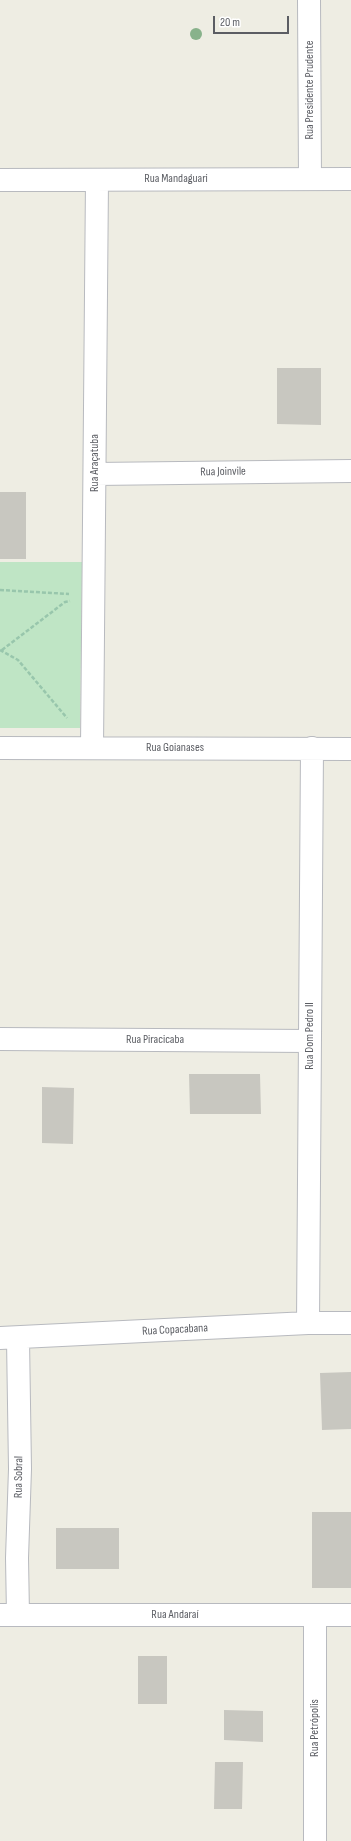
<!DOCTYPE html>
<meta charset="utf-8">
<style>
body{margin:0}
#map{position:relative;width:351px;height:1841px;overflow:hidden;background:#eeede3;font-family:"Sofia Sans Condensed",sans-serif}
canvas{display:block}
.scale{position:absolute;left:213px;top:16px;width:76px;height:18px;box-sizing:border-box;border:2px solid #5b5d63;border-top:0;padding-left:5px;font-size:12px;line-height:14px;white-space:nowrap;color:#5b5d63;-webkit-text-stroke:3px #fff;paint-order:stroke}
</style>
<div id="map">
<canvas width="351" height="1841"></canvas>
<div class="scale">20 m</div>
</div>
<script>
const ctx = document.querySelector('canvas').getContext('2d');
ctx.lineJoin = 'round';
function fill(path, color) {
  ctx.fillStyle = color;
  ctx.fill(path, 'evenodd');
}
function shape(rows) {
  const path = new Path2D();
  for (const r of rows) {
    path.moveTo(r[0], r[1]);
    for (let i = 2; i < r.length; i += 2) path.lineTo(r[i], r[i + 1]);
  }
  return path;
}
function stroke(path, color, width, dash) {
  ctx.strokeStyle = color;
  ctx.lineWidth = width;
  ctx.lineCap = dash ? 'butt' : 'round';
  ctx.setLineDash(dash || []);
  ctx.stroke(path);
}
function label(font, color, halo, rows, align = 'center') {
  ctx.font = font + ' "Sofia Sans Condensed",sans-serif';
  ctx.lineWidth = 3;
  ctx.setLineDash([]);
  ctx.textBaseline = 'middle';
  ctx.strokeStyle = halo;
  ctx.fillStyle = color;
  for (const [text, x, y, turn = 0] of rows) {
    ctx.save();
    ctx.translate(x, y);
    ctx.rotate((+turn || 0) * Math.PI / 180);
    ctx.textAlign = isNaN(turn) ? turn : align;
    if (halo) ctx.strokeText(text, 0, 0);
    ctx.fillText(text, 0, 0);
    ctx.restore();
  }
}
fill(shape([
 [0,562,82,562,80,728,0,728]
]), '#bfe5c5');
fill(shape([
 [277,368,321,368,321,425,277,424],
 [0,492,26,492,26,559,0,559],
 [189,1074,260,1074,261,1114,190,1114],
 [42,1087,74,1088,73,1144,42,1143],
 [351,1372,351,1429,322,1430,320,1373],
 [312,1512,351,1512,351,1588,312,1588],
 [56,1528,119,1528,119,1569,56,1569],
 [138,1656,167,1656,167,1704,138,1704],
 [224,1710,263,1711,263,1742,224,1740],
 [215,1762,243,1762,242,1809,214,1809]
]), '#c8c7c0');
const street = shape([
 [309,0,310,179],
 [0,180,351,179],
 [95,474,351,471],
 [92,747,97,180],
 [0,748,351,749],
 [0,1039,310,1041],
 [308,1323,312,748],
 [0,1338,308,1323,351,1323],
 [18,1339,20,1469,17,1558,18,1615],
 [0,1615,351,1615],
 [315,1615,315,1841]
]);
stroke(street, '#b8babf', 24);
stroke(shape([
 [0,590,69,594],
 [0,650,18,660,67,718],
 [2,650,65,602,70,601]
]), '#98c6ac', 2.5, [4, 2]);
stroke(street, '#fff', 22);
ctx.fillStyle = '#88b28b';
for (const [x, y] of [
 [196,34]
]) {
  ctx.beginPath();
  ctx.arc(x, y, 6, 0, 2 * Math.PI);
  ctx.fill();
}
label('12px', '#5b5d63', '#fff', [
 ["Rua Presidente Prudente",310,90,-90],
 ["Rua Mandaguari",176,179],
 ["Rua Araçatuba",95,463,-90],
 ["Rua Joinvile",223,472,-1],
 ["Rua Goianases",175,748],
 ["Rua Dom Pedro II",310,1036,-90],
 ["Rua Piracicaba",155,1040],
 ["Rua Copacabana",175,1330,-3],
 ["Rua Sobral",19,1477,-89],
 ["Rua Andaraí",175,1615],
 ["Rua Petrópolis",315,1728,-90]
]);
</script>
